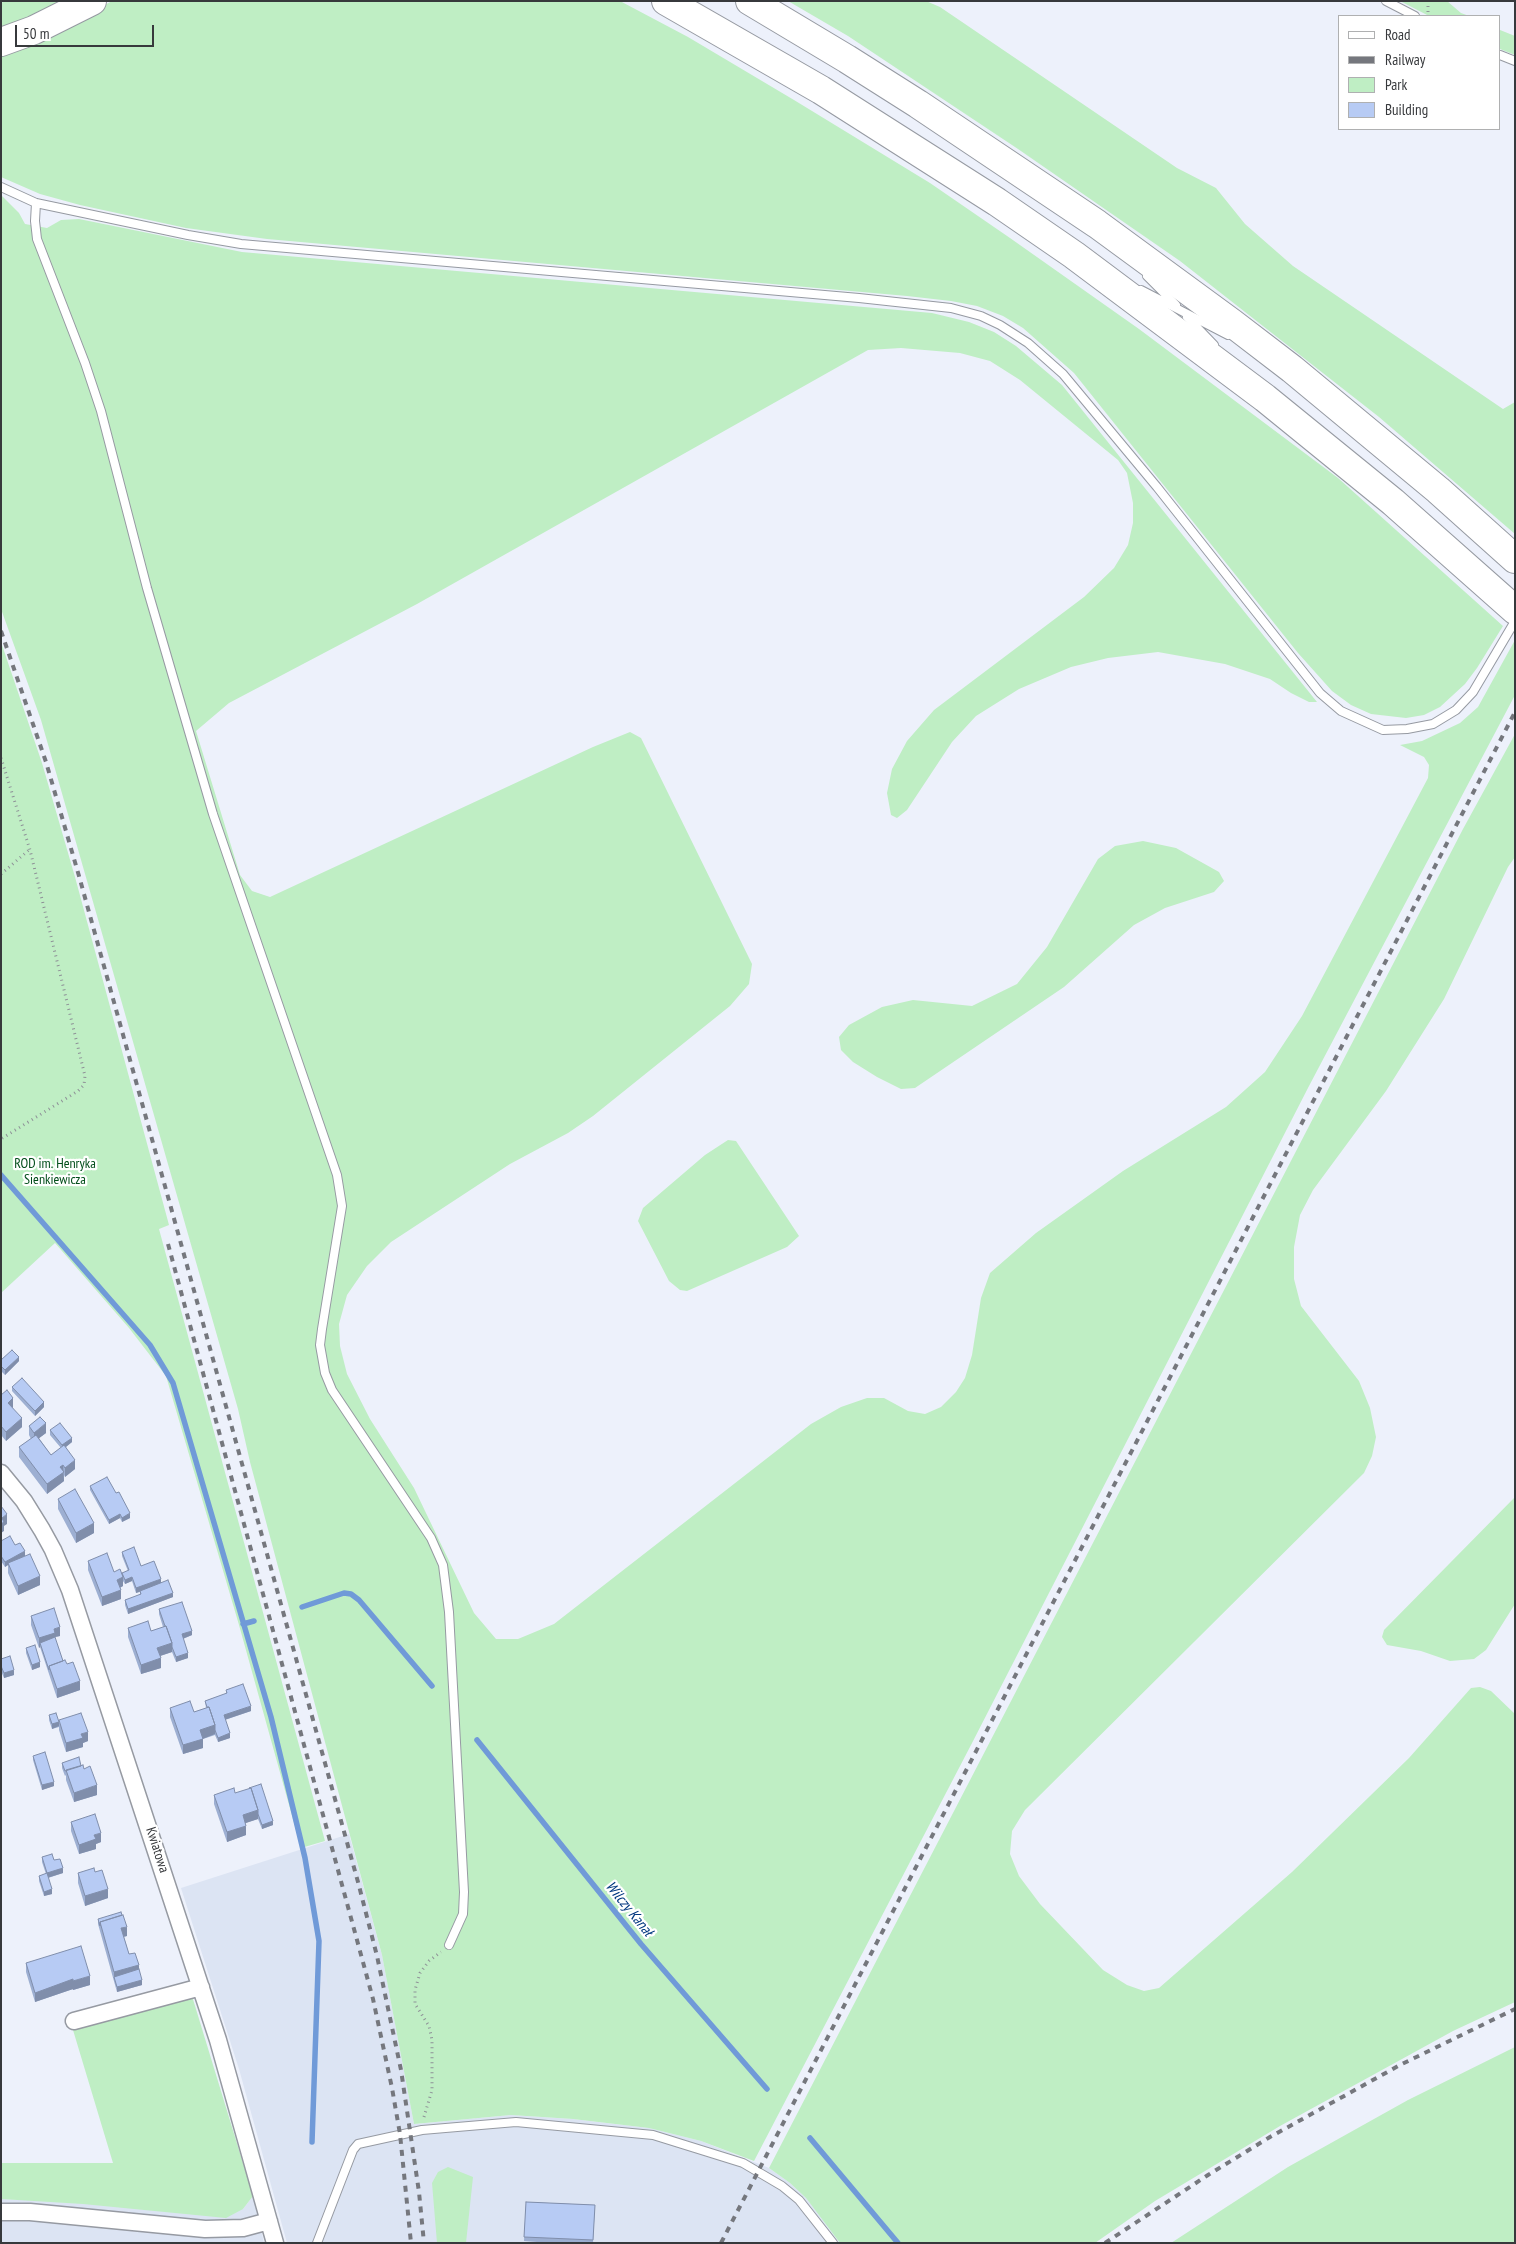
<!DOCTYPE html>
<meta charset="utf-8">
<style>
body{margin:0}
#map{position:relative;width:1516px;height:2244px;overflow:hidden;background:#edf1fb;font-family:"PT Sans Narrow",sans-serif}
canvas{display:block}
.frame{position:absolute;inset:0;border:2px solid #37393c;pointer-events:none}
.legend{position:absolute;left:1338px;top:15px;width:162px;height:115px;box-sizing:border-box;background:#fff;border:1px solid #afb0b1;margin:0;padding:6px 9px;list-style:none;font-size:15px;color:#37393c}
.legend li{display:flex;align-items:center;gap:10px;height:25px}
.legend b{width:25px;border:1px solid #afb0b1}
.scale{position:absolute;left:15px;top:25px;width:139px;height:22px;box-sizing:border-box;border:2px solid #37393c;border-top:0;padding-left:6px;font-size:15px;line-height:18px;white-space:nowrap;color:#37393c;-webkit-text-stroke:4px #fff;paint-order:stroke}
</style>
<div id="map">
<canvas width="1516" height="2244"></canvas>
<div class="frame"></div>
<ul class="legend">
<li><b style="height:6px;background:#fff"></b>Road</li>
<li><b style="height:6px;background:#75777d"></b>Railway</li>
<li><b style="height:14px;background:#bfeec4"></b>Park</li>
<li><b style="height:14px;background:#b7cbf4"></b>Building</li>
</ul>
<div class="scale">50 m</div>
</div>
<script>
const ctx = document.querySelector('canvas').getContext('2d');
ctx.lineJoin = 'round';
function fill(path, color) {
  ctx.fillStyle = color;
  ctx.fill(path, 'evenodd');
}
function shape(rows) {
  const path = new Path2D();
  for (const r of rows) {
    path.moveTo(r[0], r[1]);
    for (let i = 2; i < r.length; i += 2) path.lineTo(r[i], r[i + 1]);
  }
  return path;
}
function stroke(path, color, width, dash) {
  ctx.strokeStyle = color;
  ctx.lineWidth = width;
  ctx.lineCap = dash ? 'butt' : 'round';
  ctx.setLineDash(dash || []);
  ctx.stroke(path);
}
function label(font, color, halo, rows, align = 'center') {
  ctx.font = font + ' "PT Sans Narrow",sans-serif';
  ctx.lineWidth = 4.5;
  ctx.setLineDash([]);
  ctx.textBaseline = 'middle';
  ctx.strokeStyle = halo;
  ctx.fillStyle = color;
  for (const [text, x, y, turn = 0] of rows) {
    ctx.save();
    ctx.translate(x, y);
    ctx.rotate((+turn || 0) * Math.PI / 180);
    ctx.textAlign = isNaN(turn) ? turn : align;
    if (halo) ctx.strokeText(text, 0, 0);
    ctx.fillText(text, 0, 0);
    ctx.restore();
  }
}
fill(shape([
 [349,1834,382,1955,414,2124,511,2115,573,2119,649,2128,701,2141,769,2168,790,2183,806,2198,840,2243,287,2243,239,2069,181,1888],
 [253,2196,264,2243,1,2243,1,2199,243,2209]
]), '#dce4f3');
fill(shape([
 [5,1,72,1,1,32,1,3],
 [112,1,620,1,688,37,794,100,930,183,1010,238,1139,329,1338,478,1503,626,1477,668,1465,684,1440,707,1424,715,1406,718,1371,714,1351,705,1332,691,1298,653,1074,373,1023,328,1003,316,977,306,951,301,907,296,267,239,186,228,80,205,40,194,1,177,1,54,47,37],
 [788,1,926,1,940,7,1177,168,1216,188,1245,224,1293,266,1503,409,1515,402,1515,534,1379,417,1180,261,1018,149,848,36],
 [1400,1,1447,1,1461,13,1469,16,1429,16],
 [1500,30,1515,36,1515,55,1500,49],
 [1,195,19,213,25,224,47,228,61,220,79,219,242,252,932,313,969,322,994,332,1016,346,1062,385,1317,702,1309,702,1291,693,1270,679,1225,664,1158,652,1108,658,1071,667,1019,689,976,716,952,742,907,810,897,818,891,815,887,793,892,769,907,741,934,710,1084,597,1114,568,1128,545,1133,523,1133,503,1127,473,1118,460,1020,380,990,361,960,353,901,348,868,350,417,604,229,703,196,731,240,875,252,891,270,897,593,747,630,732,641,738,752,964,749,984,730,1006,593,1116,568,1133,510,1164,391,1242,367,1266,347,1295,339,1324,340,1346,347,1374,370,1419,414,1488,474,1613,496,1639,518,1639,554,1624,811,1424,841,1407,867,1398,884,1398,908,1411,925,1414,941,1407,956,1392,965,1378,972,1355,981,1298,990,1273,1036,1233,1123,1171,1226,1107,1265,1072,1302,1016,1428,778,1429,765,1424,757,1400,745,1422,741,1460,723,1478,707,1515,640,1515,695,1309,1086,971,1745,754,2161,701,2141,649,2128,573,2119,511,2115,414,2124,382,1955,250,1462,238,1409,41,720,1,609],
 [1,642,42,763,75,877,169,1225,159,1229,325,1841,301,1848,239,1625,166,1376,129,1328,55,1243,1,1293],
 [1515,734,1515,857,1508,867,1444,999,1386,1091,1313,1190,1300,1215,1294,1247,1294,1279,1301,1306,1359,1381,1370,1408,1376,1437,1372,1456,1364,1473,1025,1810,1012,1831,1010,1854,1019,1876,1040,1904,1103,1970,1127,1985,1144,1991,1159,1988,1292,1872,1409,1758,1471,1688,1480,1687,1491,1691,1515,1714,1515,2002,1453,2031,1280,2126,1155,2201,1095,2243,840,2243,806,2198,790,2183,769,2168,1463,829],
 [1143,841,1176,848,1219,872,1224,881,1214,892,1165,908,1134,925,1064,987,915,1088,901,1089,877,1077,853,1062,841,1050,839,1037,849,1025,882,1007,913,1000,972,1006,1017,984,1047,947,1098,859,1115,846],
 [728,1140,736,1141,799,1236,787,1247,687,1291,680,1290,669,1281,638,1221,643,1208,705,1155],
 [1515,1497,1515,1604,1486,1650,1474,1659,1450,1661,1421,1651,1387,1645,1382,1637,1384,1630],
 [192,1996,253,2196,243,2209,226,2218,83,2204,1,2199,1,2163,113,2163,73,2030],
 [1515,2047,1515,2243,1171,2243,1288,2167,1408,2100],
 [448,2167,473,2177,466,2243,437,2243,432,2183,438,2172]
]), '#bfeec4');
stroke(shape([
 [1,1175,150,1345,173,1383,271,1717,305,1858,319,1941,312,2142],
 [302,1607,344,1593,351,1594,359,1600,432,1686],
 [243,1624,254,1621],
 [477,1740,641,1944,767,2089],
 [810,2138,898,2243]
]), '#709ad8', 5.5);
const lane = shape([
 [1386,1,1415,16],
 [1500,55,1515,61],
 [1,187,36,203,188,235,241,244,859,298,951,308,981,316,1000,325,1028,343,1063,374,1157,487,1320,693,1341,711,1383,730,1407,729,1433,724,1456,710,1473,692,1515,621],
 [36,203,35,221,37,239,85,363,101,411,147,588,213,814,337,1175,342,1206,322,1329,320,1345,325,1373,332,1390,431,1538,443,1565,449,1612,464,1892,463,1914,449,1945],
 [1147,276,1176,305],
 [1141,290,1228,335],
 [1187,317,1214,345],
 [317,2243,353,2150,358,2144,422,2130,516,2122,653,2135,743,2163,782,2186,799,2200,833,2243]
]);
const street = shape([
 [1,1473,24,1501,42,1530,53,1550,70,1590,218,2040,275,2243],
 [74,2021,201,1987],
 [1,2212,30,2212,205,2229,243,2228,269,2221]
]);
const highway = shape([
 [666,1,821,90,997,202,1074,255,1265,398,1393,502,1515,610],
 [750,1,847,59,918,104,1097,224,1232,323,1292,369,1438,490,1515,559],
 [1,42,34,30,92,1]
]);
stroke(lane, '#969aa2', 10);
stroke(street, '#969aa2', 19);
stroke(highway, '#969aa2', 30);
stroke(shape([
 [1428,1,1428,13],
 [1,758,30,850,85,1076,84,1085,78,1091,1,1139],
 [1,874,29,850],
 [424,2117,432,2090,432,2040,429,2026,415,2004,415,1990,420,1973,429,1961,441,1952]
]), '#8e9197', 3, [1, 4]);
stroke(lane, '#fff', 8);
stroke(street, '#fff', 16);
stroke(highway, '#fff', 28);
stroke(shape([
 [1,631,46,762,79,876,358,1882,377,1956,401,2070,419,2192,424,2243],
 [168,1244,373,1999,392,2088,400,2134,411,2243],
 [721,2243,1515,712],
 [1105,2243,1208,2175,1270,2137,1400,2065,1515,2009]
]), '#75777d', 4, [6, 6]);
fill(shape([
 [1,1360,19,1361,5,1375,1,1371],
 [12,1387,44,1407,35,1416,12,1391],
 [1,1395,13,1407,13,1408,22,1427,6,1441,1,1435],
 [29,1426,46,1433,39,1438,51,1455,61,1448,50,1435,50,1430,72,1442,66,1447,75,1469,65,1477,64,1475,64,1481,47,1494,19,1457,19,1447,31,1439,29,1435],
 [90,1486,116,1493,130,1518,122,1522,120,1518,109,1524,90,1490],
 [58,1499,94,1533,76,1543,58,1509],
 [1,1541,15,1545,25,1556,21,1557,40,1585,18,1595,8,1573,8,1565,5,1567,1,1561],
 [122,1552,141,1566,161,1583,173,1597,128,1614,125,1605,125,1600,140,1595,140,1592,136,1593,132,1581,125,1584,123,1581,123,1586,120,1588,121,1599,102,1606,88,1570,88,1561,114,1572,122,1573,128,1571,122,1556],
 [159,1609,192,1635,183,1639,188,1658,176,1662,172,1652,160,1656,161,1668,141,1674,128,1637,128,1628,151,1631,163,1627,159,1614],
 [31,1616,60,1636,55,1637,55,1639,63,1661,80,1690,57,1698,40,1647,39,1648,31,1625],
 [26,1648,40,1667,32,1670,26,1653],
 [1,1659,14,1675,4,1678,1,1671],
 [226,1690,251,1711,225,1720,230,1738,218,1742,215,1735,203,1739,203,1748,183,1754,170,1717,170,1708,194,1712,206,1708,205,1701,226,1694],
 [49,1715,59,1722,88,1741,83,1743,83,1747,66,1752,59,1730,59,1727,52,1729,49,1720],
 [33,1756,54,1786,42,1790,33,1760],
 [62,1763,81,1766,84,1769,97,1795,74,1802,66,1780,66,1775,65,1776,62,1768],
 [235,1793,273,1825,262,1829,258,1819,245,1823,246,1835,227,1842,214,1804,214,1795],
 [71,1822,101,1842,96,1844,96,1849,79,1854,71,1831],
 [42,1857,54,1860,63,1873,48,1878,52,1894,44,1896,39,1881,39,1876,46,1874,42,1862],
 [78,1873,108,1898,85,1906,78,1883],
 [98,1919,127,1936,124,1937,129,1954,139,1969,142,1985,117,1992,98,1924],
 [26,1963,90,1985,73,1990,73,1989,35,2002,26,1972],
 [526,2202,595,2205,593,2243,550,2243,524,2241]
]), '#9dafd2');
fill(shape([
 [19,1357,19,1361,5,1375,5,1370],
 [13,1398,13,1407,8,1412,8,1403],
 [44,1402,44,1407,35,1416,35,1411],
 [22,1418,22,1427,6,1441,6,1432],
 [46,1423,46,1433,34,1442,34,1433],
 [72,1438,72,1442,62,1450,62,1445],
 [75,1460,75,1469,65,1477,65,1468],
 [63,1465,64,1481,47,1494,47,1484,60,1467],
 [130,1513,130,1518,122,1522,122,1518],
 [7,1514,7,1524,4,1526,4,1531,1,1533,2,1518],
 [120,1514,120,1518,109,1524,109,1520],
 [94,1523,94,1533,76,1543,76,1533],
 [25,1551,25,1556,8,1565,8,1563,8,1565,5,1567,5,1562],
 [40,1576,40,1585,18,1595,18,1586],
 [123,1577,123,1586,117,1589,117,1580],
 [132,1577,132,1581,125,1584,125,1580],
 [161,1579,161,1583,136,1593,136,1588],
 [121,1590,121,1599,102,1606,102,1597],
 [173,1593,173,1597,128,1614,128,1609],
 [60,1627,60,1636,55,1637,55,1642,40,1643,40,1647,39,1648,39,1638,54,1629],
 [192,1631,192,1635,182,1639,182,1634],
 [172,1643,172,1652,157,1657,157,1648],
 [188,1653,188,1658,176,1662,176,1657],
 [161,1658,161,1668,141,1674,141,1665],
 [40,1662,40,1667,32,1670,32,1665],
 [14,1670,14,1675,4,1678,4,1673],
 [80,1681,80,1690,57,1698,57,1689],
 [251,1706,251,1711,224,1720,224,1715],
 [59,1722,59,1726,52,1729,52,1724],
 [215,1725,215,1734,200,1740,200,1730],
 [88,1732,88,1741,83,1743,83,1747,66,1752,66,1743,81,1734],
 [230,1733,230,1738,218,1742,218,1738],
 [203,1739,203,1748,183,1754,183,1745],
 [54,1782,54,1786,42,1790,42,1785],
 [97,1785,97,1795,74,1802,74,1793],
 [258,1810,258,1819,243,1824,243,1815],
 [273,1821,273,1825,262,1829,262,1825],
 [246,1826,246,1835,227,1842,227,1832],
 [101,1833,101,1842,96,1844,96,1849,79,1854,79,1845,94,1835],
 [63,1868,63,1873,47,1878,47,1873],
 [52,1889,52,1894,44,1896,44,1892],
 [108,1889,108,1898,85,1906,85,1896],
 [127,1927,127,1936,121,1937,121,1928],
 [139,1965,139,1974,114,1977,114,1972],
 [90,1976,90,1985,73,1990,73,1981],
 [73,1979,73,1989,35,2002,35,1993],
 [142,1980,142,1985,117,1992,117,1987]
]), '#808eab');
const building = shape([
 [12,1350,19,1357,5,1370,1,1366,1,1360,12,1350],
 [22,1378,44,1402,35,1411,12,1387,22,1378],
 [7,1390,13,1398,8,1403,22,1418,6,1432,1,1426,1,1395,7,1390],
 [40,1417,46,1423,34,1433,29,1426,40,1417],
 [60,1423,72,1438,62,1445,50,1430,60,1423],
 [36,1435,51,1455,64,1445,75,1460,65,1468,63,1465,60,1467,64,1472,47,1484,19,1447,36,1435],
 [107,1477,116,1493,119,1492,130,1513,122,1518,120,1514,109,1520,90,1486,107,1477],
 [75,1489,94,1523,76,1533,58,1499,75,1489],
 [1,1506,7,1514,2,1518,4,1522,1,1524,1,1506],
 [10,1536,15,1545,20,1543,25,1551,5,1562,1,1556,1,1541,10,1536],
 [134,1547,141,1566,154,1561,161,1579,136,1588,132,1577,125,1580,122,1573,129,1570,122,1552,134,1547],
 [107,1553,114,1572,120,1569,123,1577,117,1580,121,1590,102,1597,88,1561,107,1553],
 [30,1554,40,1576,18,1586,8,1563,30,1554],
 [168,1580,173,1593,128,1609,125,1600,141,1594,140,1591,168,1580],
 [182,1602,192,1631,182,1634,188,1653,176,1657,172,1647,172,1643,166,1626,165,1626,159,1609,182,1602],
 [54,1608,60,1627,54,1629,55,1633,39,1638,31,1616,54,1608],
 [148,1621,151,1631,166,1626,172,1643,157,1648,161,1658,141,1665,128,1628,148,1621],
 [55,1637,63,1661,49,1666,49,1670,40,1643,55,1637],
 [35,1645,40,1662,32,1665,26,1648,35,1645],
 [10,1656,14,1670,4,1673,1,1666,1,1659,10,1656],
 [65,1660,67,1664,73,1662,80,1681,57,1689,49,1666,65,1660],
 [243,1684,251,1706,224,1715,230,1733,218,1738,215,1730,215,1725,209,1707,207,1707,205,1701,227,1693,226,1690,243,1684],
 [190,1701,194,1712,209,1707,215,1725,200,1730,203,1739,183,1745,170,1708,190,1701],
 [56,1713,59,1722,52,1724,49,1715,56,1713],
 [81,1713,88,1732,81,1734,83,1738,66,1743,59,1720,81,1713],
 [45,1752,54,1782,42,1785,33,1756,45,1752],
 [79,1757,81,1766,65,1771,62,1763,79,1757],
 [83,1765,84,1769,90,1766,97,1785,74,1793,66,1770,83,1765],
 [261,1784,273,1821,262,1825,258,1814,258,1810,251,1788,249,1788,261,1784],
 [234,1788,235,1793,251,1788,258,1810,243,1815,246,1826,227,1832,214,1795,234,1788],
 [95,1814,101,1833,94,1835,96,1839,79,1845,71,1822,95,1814],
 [52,1854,54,1860,60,1859,63,1868,47,1873,42,1857,52,1854],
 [94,1868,95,1872,102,1870,108,1889,85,1896,78,1873,94,1868],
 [47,1873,52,1889,44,1892,39,1876,47,1873],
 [121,1912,122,1915,100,1922,100,1926,98,1919,121,1912],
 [123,1915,127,1927,121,1928,129,1954,135,1953,139,1965,114,1972,100,1922,123,1915],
 [81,1946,90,1976,73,1981,73,1979,35,1993,26,1963,81,1946],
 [139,1969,142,1980,117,1987,114,1977,139,1969],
 [526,2202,595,2205,593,2240,524,2237,526,2202]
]);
fill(building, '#b7cbf4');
stroke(building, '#808eab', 1);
label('14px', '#024d1a', '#fff', [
 ["ROD im. Henryka",55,1164],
 ["Sienkiewicza",55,1180]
]);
label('14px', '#37393c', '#fff', [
 ["Kwiatowa",157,1850,72]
]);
label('italic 15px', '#00377f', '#fff', [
 ["Wilczy Kanał",629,1909,51]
]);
</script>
